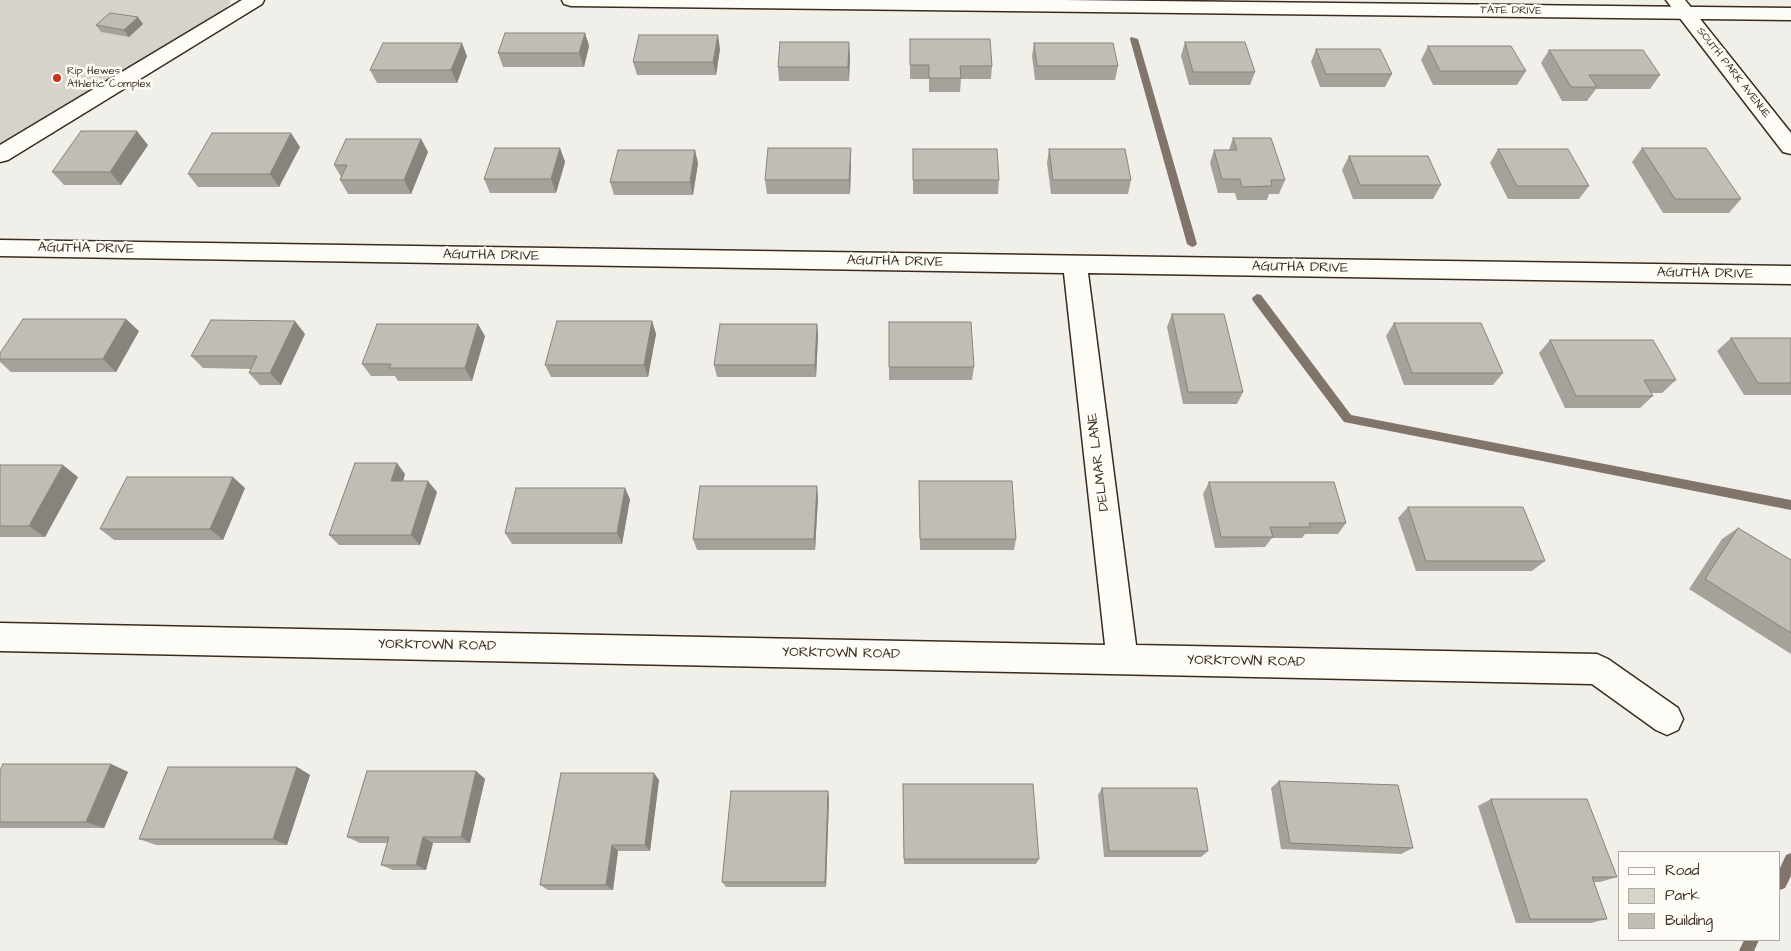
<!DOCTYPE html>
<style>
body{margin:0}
#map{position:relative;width:1791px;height:951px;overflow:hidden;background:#f1efea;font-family:"Architects Daughter",sans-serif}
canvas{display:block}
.legend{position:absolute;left:1618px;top:851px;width:162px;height:90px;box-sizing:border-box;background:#fdfcf7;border:1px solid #afa8a0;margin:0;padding:6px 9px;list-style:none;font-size:15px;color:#3b2a1e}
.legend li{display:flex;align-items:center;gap:10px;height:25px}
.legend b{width:25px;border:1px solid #afa8a0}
</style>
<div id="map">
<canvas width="1791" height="951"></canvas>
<ul class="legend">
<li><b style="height:6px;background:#fdfcf7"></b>Road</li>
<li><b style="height:14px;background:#d7d2cc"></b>Park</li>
<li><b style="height:14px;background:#c1bcb4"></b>Building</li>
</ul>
</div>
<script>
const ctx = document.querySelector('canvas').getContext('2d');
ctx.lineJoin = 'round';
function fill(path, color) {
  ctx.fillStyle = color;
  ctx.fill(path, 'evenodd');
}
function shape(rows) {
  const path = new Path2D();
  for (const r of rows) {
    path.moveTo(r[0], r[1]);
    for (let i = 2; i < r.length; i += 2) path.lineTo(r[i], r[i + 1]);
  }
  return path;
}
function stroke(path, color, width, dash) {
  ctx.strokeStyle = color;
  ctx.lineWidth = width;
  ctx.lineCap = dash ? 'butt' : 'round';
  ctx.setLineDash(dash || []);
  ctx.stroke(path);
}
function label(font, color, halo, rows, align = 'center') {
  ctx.font = font + ' "Architects Daughter",sans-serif';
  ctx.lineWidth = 5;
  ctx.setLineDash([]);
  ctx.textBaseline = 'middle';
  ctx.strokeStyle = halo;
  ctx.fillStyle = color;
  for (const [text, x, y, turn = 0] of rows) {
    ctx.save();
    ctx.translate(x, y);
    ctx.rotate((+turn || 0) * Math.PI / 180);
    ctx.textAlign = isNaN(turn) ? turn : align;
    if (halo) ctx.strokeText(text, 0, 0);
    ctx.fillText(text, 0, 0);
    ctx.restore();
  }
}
fill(shape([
 [0,0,230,0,231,2,226,8,0,147]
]), '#d7d2cc');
fill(shape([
 [1131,37,1138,39,1197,244,1195,246,1192,247,1187,244,1130,39,1131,37],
 [1257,294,1261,295,1351,415,1791,500,1791,510,1344,422,1253,301,1252,298,1257,294],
 [1791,853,1791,876,1785,888,1780,890,1780,868,1786,855,1791,853],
 [1744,940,1759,940,1754,951,1739,951,1744,940]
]), '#80746b');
const street = shape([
 [242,0,264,0,262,4,8,160,0,162,0,145,242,0],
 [562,0,1064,0,1791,8,1791,20,571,6,564,4,562,0],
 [0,240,1791,266,1791,284,1088,273,1136,645,1597,654,1608,659,1678,708,1683,719,1678,730,1667,735,1656,730,1592,684,0,651,0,623,1105,645,1064,273,0,256,0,240]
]);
const secondary = shape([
 [1666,0,1685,0,1791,133,1791,154,1783,152,1666,0]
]);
stroke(street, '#3b2a1e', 3);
stroke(secondary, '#3b2a1e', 3);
fill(street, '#fdfcf7');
fill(secondary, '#fdfcf7');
fill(shape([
 [143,24,129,37,101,32,96,25],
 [585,33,589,46,584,67,503,67,498,53],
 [910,39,992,66,991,79,961,79,960,92,929,92,929,79,910,79],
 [1185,42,1255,72,1250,85,1189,85,1181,56],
 [1034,43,1118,66,1115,80,1035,80,1032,56],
 [1428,46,1526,71,1517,85,1433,85,1421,60],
 [720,49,716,75,637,75,633,62],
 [1316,49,1392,74,1385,87,1320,87,1311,62],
 [1549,50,1660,75,1650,89,1596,89,1587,101,1562,101,1541,63],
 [467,56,457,83,377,83,370,70],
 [850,56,849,81,779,81,778,67],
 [1233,138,1285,180,1279,194,1269,194,1267,200,1237,200,1235,193,1218,193,1210,163,1214,150,1229,150],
 [421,139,428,152,411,194,348,194,340,180,341,177,334,165],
 [148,145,121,185,64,185,52,172],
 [300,147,279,187,198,187,188,174],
 [560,148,565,162,556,193,490,193,484,179],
 [1642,148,1741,199,1729,213,1663,213,1632,162],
 [913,149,999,180,998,194,913,194],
 [1049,149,1131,180,1128,194,1051,194,1047,163],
 [1498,149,1589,186,1579,199,1508,199,1490,163],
 [1349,156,1441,185,1433,199,1353,199,1342,170],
 [851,162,850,194,767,194,765,180],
 [698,163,693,195,614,195,610,182],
 [1172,314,1243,392,1237,404,1183,404,1167,327],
 [652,321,656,334,648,377,551,377,545,365],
 [889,322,974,367,972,380,889,380],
 [1394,323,1503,373,1493,385,1404,385,1386,336],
 [817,324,818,336,816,377,717,377,714,365],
 [139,331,116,372,11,372,0,362,0,353],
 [305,334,281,385,260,385,249,373,251,369,203,368,191,356],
 [485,336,472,381,398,381,395,376,371,376,362,364],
 [1731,338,1791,338,1791,395,1744,395,1717,351],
 [1550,340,1676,380,1662,393,1651,393,1653,396,1640,408,1565,408,1539,353],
 [0,465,78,477,45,537,0,537],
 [405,474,403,481,437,492,420,545,339,545,329,535],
 [919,481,1016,539,1014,550,920,550],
 [1209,482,1346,523,1338,534,1305,534,1302,538,1272,538,1265,547,1215,548,1203,494],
 [245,488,223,540,114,540,100,529],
 [818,497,815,550,697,550,693,539],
 [630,499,622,544,512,544,505,533],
 [1408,507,1545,561,1532,571,1416,571,1398,518],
 [1738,528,1791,560,1791,654,1689,589,1722,539],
 [111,764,128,772,104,828,0,828,0,770],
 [297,767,310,775,287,845,156,845,139,839],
 [476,771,485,779,470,843,433,843,426,870,393,870,381,865,387,843,360,843,347,837],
 [659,780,650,851,618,851,613,890,548,890,540,885],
 [1279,781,1413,848,1401,854,1281,849,1271,788],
 [903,784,1039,859,1036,864,904,864],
 [1102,788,1208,851,1201,857,1104,857,1098,795],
 [829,798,826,887,726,887,722,882],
 [1491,799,1617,877,1600,882,1594,882,1607,919,1591,923,1516,923,1478,806]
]), '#a6a29b');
fill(shape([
 [138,17,143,24,129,37,124,30],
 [585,33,589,46,584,67,579,53],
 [718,35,720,49,716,75,713,62],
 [849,42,850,56,849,81,848,67],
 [462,43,467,56,457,83,451,70],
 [137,131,148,145,121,185,110,172],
 [291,133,300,147,279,187,270,174],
 [421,139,428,152,411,194,404,180],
 [560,148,565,162,556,193,551,179],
 [851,148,851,162,850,194,849,180],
 [695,150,698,163,693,195,690,182],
 [126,319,139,331,116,372,103,359],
 [295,321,305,334,281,385,270,373],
 [652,321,656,334,648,377,644,365],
 [478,324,485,336,472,381,465,368],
 [817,324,818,336,816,377,815,365],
 [397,463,405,474,400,492,391,481],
 [63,465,78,477,45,537,29,526],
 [233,477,245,488,223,540,210,529],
 [428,481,437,492,420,545,411,535],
 [817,486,818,497,815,550,814,539],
 [625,488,630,499,622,544,617,533],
 [111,764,128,772,104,828,86,822],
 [297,767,310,775,287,845,273,839],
 [476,771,485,779,470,843,461,837],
 [654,773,659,780,650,851,645,845],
 [828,791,829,798,826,887,825,882],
 [423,837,433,843,426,870,416,865],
 [612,845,618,851,613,890,606,885]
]), '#87847e');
const building = shape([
 [110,13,138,17,124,30,96,25,110,13],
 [505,33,585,33,579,53,498,53,505,33],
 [639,35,718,35,713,62,633,62,639,35],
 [910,39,990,39,992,66,960,66,961,78,929,78,929,65,910,65,910,39],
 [780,42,849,42,848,67,778,67,780,42],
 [1185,42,1245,42,1255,72,1193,72,1185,42],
 [383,43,462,43,451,70,370,70,383,43],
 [1034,43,1113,43,1118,66,1037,66,1034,43],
 [1428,46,1511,46,1526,71,1440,71,1428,46],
 [1316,49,1380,49,1392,74,1326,74,1316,49],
 [1549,50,1643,50,1660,75,1589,75,1597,87,1571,87,1549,50],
 [81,131,137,131,110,172,52,172,81,131],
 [212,133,291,133,270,174,188,174,212,133],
 [1233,138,1271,138,1285,180,1271,180,1272,186,1242,187,1240,179,1222,179,1214,150,1237,150,1233,138],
 [346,139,421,139,404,180,340,180,347,165,334,165,346,139],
 [495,148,560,148,551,179,484,179,495,148],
 [768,148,851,148,849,180,765,180,768,148],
 [1642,148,1706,148,1741,199,1675,199,1642,148],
 [913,149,997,149,999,180,913,180,913,149],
 [1049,149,1125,149,1131,180,1053,180,1049,149],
 [1498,149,1568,149,1589,186,1517,186,1498,149],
 [618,150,695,150,690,182,610,182,618,150],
 [1349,156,1428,156,1441,185,1360,185,1349,156],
 [1172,314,1224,314,1243,392,1188,392,1172,314],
 [23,319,126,319,103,359,0,359,0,353,23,319],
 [211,320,295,321,270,373,249,373,257,356,191,356,211,320],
 [557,321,652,321,644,365,545,365,557,321],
 [889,322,971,322,974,367,889,367,889,322],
 [1394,323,1481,323,1503,373,1412,373,1394,323],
 [377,324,478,324,465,368,389,368,391,364,362,364,377,324],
 [720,324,817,324,815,365,714,365,720,324],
 [1731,338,1791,338,1791,383,1758,383,1731,338],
 [1550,340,1653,340,1676,380,1644,380,1653,396,1576,396,1550,340],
 [355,463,397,463,391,481,428,481,411,535,329,535,355,463],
 [0,465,63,465,29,526,0,526,0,465],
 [127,477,233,477,210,529,100,529,127,477],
 [919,481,1012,481,1016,539,920,539,919,481],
 [1209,482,1334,482,1346,523,1309,523,1310,527,1270,527,1273,537,1221,537,1209,482],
 [700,486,817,486,814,539,693,539,700,486],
 [516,488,625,488,617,533,505,533,516,488],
 [1408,507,1523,507,1545,561,1426,561,1408,507],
 [1738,528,1791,560,1791,633,1705,579,1738,528],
 [3,764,111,764,86,822,0,822,0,770,3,764],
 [168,767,297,767,273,839,139,839,168,767],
 [367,771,476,771,461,837,423,837,416,865,381,865,389,837,347,837,367,771],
 [561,773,654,773,645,845,612,845,606,885,540,885,561,773],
 [1279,781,1398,785,1413,848,1290,843,1279,781],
 [903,784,1033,784,1039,859,904,859,903,784],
 [1102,788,1197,788,1208,851,1109,851,1102,788],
 [731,791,828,791,825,882,722,882,731,791],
 [1491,799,1587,799,1617,877,1592,877,1607,919,1530,919,1491,799]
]);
fill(building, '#c1bcb4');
stroke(building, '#87847e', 1);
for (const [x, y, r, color] of [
 [57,78,5,"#c8321e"]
]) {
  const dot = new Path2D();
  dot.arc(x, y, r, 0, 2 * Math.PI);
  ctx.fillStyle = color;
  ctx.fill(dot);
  stroke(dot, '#fdfcf7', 2);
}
label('11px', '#3b2a1e', '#fdfcf7', [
 ["TATE DRIVE",1511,11,1],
 ["SOUTH PARK AVENUE",1733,73,52]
]);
label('11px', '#3b2a1e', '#fdfcf7', [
 ["Rip Hewes",67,72],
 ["Athletic Complex",67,85]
], 'left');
label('14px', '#3b2a1e', '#fdfcf7', [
 ["AGUTHA DRIVE",86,249,1],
 ["AGUTHA DRIVE",491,256,1],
 ["AGUTHA DRIVE",895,262,1],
 ["AGUTHA DRIVE",1300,268,1],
 ["AGUTHA DRIVE",1705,274,1],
 ["DELMAR LANE",1099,462,-97],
 ["YORKTOWN ROAD",437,646,1],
 ["YORKTOWN ROAD",841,654,1],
 ["YORKTOWN ROAD",1246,662,1]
]);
</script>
